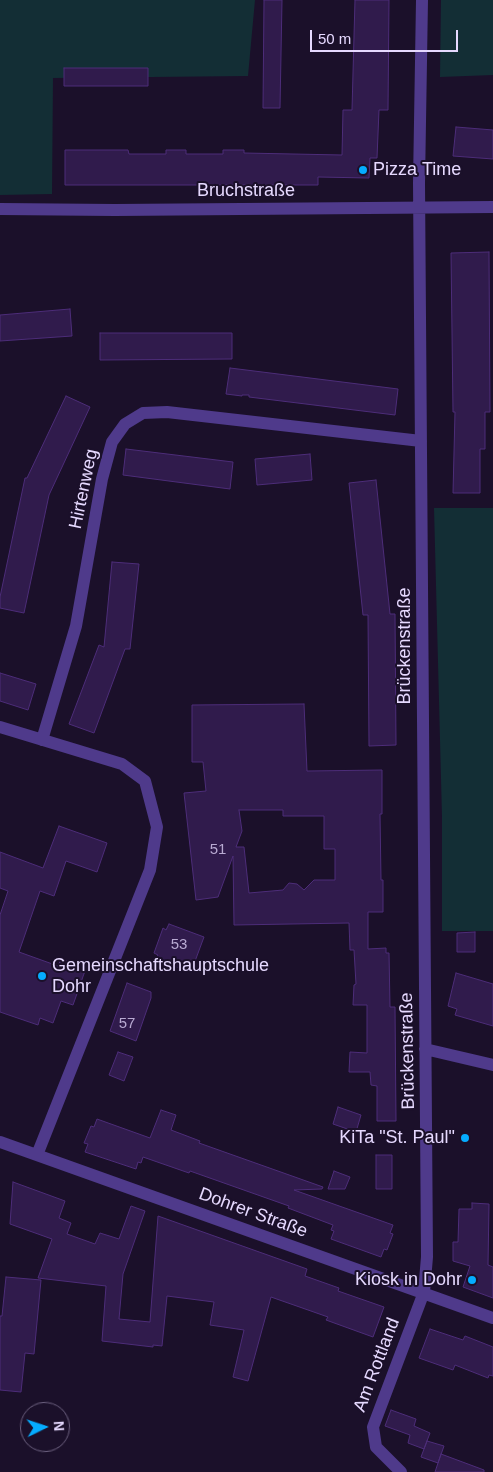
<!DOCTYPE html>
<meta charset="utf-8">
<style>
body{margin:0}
#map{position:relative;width:493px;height:1472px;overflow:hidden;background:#1b102a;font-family:Arial,sans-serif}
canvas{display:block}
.north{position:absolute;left:20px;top:1402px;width:50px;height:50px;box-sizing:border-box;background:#1b102a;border:1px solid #6c607f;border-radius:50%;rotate:86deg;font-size:14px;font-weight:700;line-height:20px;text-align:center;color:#e6d9ff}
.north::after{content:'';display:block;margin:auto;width:18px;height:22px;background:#05acff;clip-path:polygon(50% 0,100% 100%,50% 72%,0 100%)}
.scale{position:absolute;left:310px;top:30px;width:148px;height:22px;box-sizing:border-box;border:2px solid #e6d9ff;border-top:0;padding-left:6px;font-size:15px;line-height:18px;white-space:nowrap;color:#e6d9ff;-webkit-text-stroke:4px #1b102a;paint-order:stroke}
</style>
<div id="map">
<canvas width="493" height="1472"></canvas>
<div class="north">N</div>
<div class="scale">50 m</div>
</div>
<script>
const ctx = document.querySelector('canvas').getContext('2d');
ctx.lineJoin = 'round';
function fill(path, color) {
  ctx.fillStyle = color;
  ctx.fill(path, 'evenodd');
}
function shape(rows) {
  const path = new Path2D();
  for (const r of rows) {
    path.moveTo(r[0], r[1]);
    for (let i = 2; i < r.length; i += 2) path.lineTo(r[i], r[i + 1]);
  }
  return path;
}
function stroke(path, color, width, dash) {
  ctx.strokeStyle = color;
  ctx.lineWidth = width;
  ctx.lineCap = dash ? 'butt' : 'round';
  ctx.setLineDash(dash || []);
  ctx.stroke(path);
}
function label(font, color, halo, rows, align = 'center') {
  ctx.font = font + ' Arial,sans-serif';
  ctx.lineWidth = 4;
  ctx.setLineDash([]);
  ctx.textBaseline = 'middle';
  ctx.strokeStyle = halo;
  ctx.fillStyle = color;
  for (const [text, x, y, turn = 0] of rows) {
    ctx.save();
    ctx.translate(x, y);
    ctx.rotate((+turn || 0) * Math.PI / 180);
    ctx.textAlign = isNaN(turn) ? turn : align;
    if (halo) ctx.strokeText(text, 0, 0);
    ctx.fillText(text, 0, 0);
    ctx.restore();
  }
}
fill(shape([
 [0,0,255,0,248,76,53,78,52,194,0,195],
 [441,0,493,0,493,75,440,77],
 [434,508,493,508,493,931,442,931,442,817]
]), '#132e35');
const building = shape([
 [264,0,282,0,280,108,263,108,264,0],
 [355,0,389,0,388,110,379,110,377,158,370,158,369,178,318,177,318,185,65,185,65,150,128,150,129,154,166,154,166,150,186,150,186,154,223,154,223,150,244,150,244,153,342,155,343,110,352,110,355,0],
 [64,68,148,68,148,86,64,86,64,68],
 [456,127,493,130,493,159,453,156,456,127],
 [489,252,490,412,485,412,485,449,480,449,480,493,453,493,455,412,453,412,451,253,489,252],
 [70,309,72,336,0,341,0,315,70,309],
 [100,333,232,333,232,359,100,360,100,333],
 [230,368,398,389,395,415,249,397,249,395,242,395,242,396,226,394,230,368],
 [66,396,90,407,49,495,24,613,0,608,0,597,25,478,27,478,66,396],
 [126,449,233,462,230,489,123,475,126,449],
 [310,454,312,480,257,485,255,459,310,454],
 [376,480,390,614,395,614,396,745,369,746,368,615,363,615,349,483,376,480],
 [112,562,139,564,130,649,125,649,94,733,69,724,99,645,104,647,112,562],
 [0,673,36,684,28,710,0,701,0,673],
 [304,704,307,771,382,770,382,814,380,814,381,880,383,880,383,912,368,912,368,949,386,948,386,953,389,953,390,1007,395,1007,396,1121,377,1121,377,1086,371,1085,370,1072,349,1072,350,1052,367,1053,367,1005,353,1005,354,985,356,984,354,950,350,950,349,923,234,925,233,856,218,897,196,900,184,793,206,791,203,762,192,762,192,705,304,704],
 [239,810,283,810,283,816,324,816,324,849,335,849,335,880,314,880,304,890,297,884,289,883,283,890,249,893,244,847,236,847,242,831,239,810],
 [59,826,107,843,97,872,66,861,54,896,40,891,19,952,58,966,61,959,86,968,73,1005,61,1001,53,1023,40,1018,38,1025,0,1012,0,915,8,891,0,888,0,852,43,868,59,826],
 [169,924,204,937,191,972,155,960,158,955,154,953,163,928,166,930,169,924],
 [475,932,475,952,457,952,457,933,475,932],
 [456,973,493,984,493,1026,455,1015,457,1009,448,1006,456,973],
 [127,983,151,992,151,998,136,1041,110,1031,127,983],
 [118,1052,133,1057,124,1081,109,1075,118,1052],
 [338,1107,361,1115,356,1132,333,1124,338,1107],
 [161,1110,176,1115,171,1130,200,1141,199,1143,323,1187,322,1189,294,1190,393,1225,390,1233,393,1234,387,1250,384,1249,381,1257,331,1239,334,1231,331,1230,333,1225,288,1208,289,1206,190,1171,189,1173,143,1157,141,1163,138,1162,136,1169,85,1152,88,1144,84,1143,91,1126,94,1127,97,1119,150,1138,161,1110],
 [376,1155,392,1155,392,1189,376,1189,376,1155],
 [334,1171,350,1177,345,1189,328,1189,334,1171],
 [13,1182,65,1201,59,1218,71,1223,67,1234,95,1244,100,1233,119,1239,131,1206,145,1211,123,1274,119,1319,150,1322,158,1216,307,1269,305,1276,339,1288,338,1291,384,1307,373,1337,326,1320,328,1317,271,1297,248,1381,233,1377,244,1330,210,1325,214,1302,167,1296,162,1346,153,1345,153,1347,102,1341,106,1286,38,1278,52,1239,10,1224,13,1182],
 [472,1203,489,1204,488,1265,493,1267,493,1298,463,1287,470,1266,453,1261,453,1242,458,1242,459,1209,472,1209,472,1203],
 [6,1277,41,1280,34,1354,25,1353,21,1392,0,1390,0,1316,2,1316,6,1277],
 [430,1329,463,1340,465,1336,493,1347,493,1376,489,1375,488,1378,455,1365,453,1370,419,1358,430,1329],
 [391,1410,416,1419,414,1426,430,1433,424,1449,408,1443,410,1435,385,1426,391,1410],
 [427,1441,444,1446,438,1463,421,1457,427,1441],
 [441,1454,484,1470,484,1472,435,1472,441,1454]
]);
fill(building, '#301b4c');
stroke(building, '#4d2d79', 1);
stroke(shape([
 [0,209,115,210,493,207],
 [0,727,122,764,145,781,157,827,150,870,37,1155],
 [42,740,76,626,102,479,112,442,125,424,143,413,167,412,421,441],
 [425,1049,493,1065],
 [0,1142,493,1318],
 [401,1472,376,1447,373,1427,424,1292,427,1257,419,183,422,0]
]), '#4f3a8b', 12);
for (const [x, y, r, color] of [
 [363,170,5,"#05acff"],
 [42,976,5,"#05acff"],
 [465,1138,5,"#05acff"],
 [472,1280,5,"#05acff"]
]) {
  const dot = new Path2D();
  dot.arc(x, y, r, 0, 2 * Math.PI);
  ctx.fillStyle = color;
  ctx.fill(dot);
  stroke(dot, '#1b102a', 2);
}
label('15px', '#b8aad2', null, [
 ["51",218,850],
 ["53",179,945],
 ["57",127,1024]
]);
label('18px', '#e6d9ff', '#1b102a', [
 ["Pizza Time",373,170],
 ["Gemeinschaftshauptschule",52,966],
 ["Dohr",52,987],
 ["KiTa \"St. Paul\"",455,1138,"right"],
 ["Kiosk in Dohr",462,1280,"right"]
], 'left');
label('18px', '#e6d9ff', '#1b102a', [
 ["Bruchstraße",246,191],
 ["Hirtenweg",84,489,-78],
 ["Brückenstraße",405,646,-90],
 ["Brückenstraße",408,1051,-91],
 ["Dohrer Straße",253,1213,20],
 ["Am Rottland",377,1365,-69]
]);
</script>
